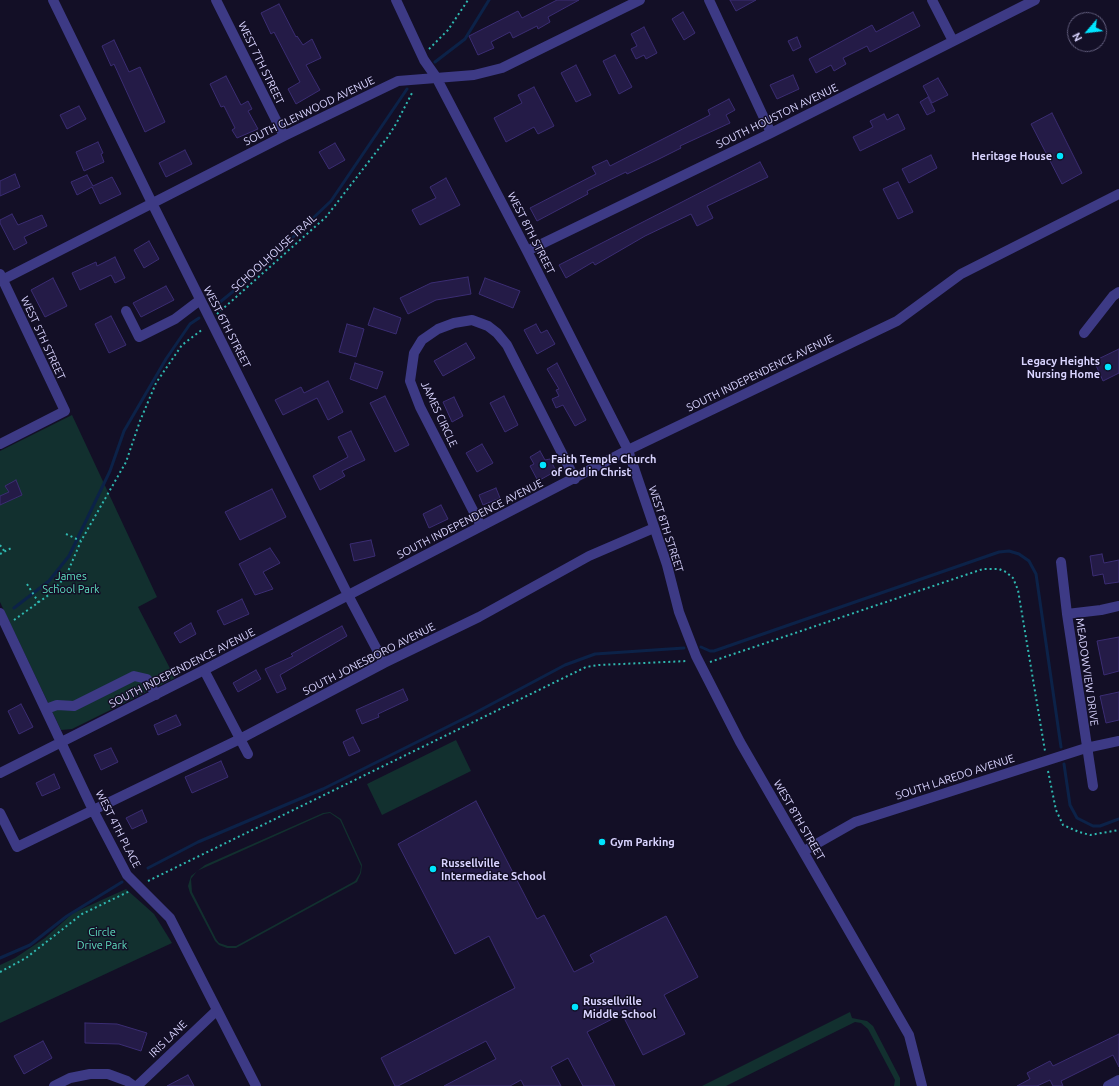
<!DOCTYPE html>
<style>
body{margin:0}
#map{position:relative;width:1119px;height:1086px;overflow:hidden;background:#130f26;font-family:Ubuntu,sans-serif}
canvas{display:block}
.north{position:absolute;left:1067px;top:12px;width:40px;height:40px;box-sizing:border-box;background:#130f26;border:1px solid #625e7d;border-radius:50%;rotate:242deg;font-size:11px;font-weight:700;line-height:16px;text-align:center;color:#d9d4ff}
.north::after{content:'';display:block;margin:auto;width:14px;height:18px;background:#00e5ff;clip-path:polygon(50% 0,100% 100%,50% 72%,0 100%)}
</style>
<div id="map">
<canvas width="1119" height="1086"></canvas>
<div class="north">N</div>
</div>
<script>
const ctx = document.querySelector('canvas').getContext('2d');
ctx.lineJoin = 'round';
function fill(path, color) {
  ctx.fillStyle = color;
  ctx.fill(path, 'evenodd');
}
function shape(rows) {
  const path = new Path2D();
  for (const r of rows) {
    path.moveTo(r[0], r[1]);
    for (let i = 2; i < r.length; i += 2) path.lineTo(r[i], r[i + 1]);
  }
  return path;
}
function stroke(path, color, width, dash) {
  ctx.strokeStyle = color;
  ctx.lineWidth = width;
  ctx.lineCap = dash ? 'butt' : 'round';
  ctx.setLineDash(dash || []);
  ctx.stroke(path);
}
function label(font, color, halo, rows, align = 'center') {
  ctx.font = font + ' Ubuntu,sans-serif';
  ctx.lineWidth = 3;
  ctx.setLineDash([]);
  ctx.textBaseline = 'middle';
  ctx.strokeStyle = halo;
  ctx.fillStyle = color;
  for (const [text, x, y, turn = 0] of rows) {
    ctx.save();
    ctx.translate(x, y);
    ctx.rotate((+turn || 0) * Math.PI / 180);
    ctx.textAlign = isNaN(turn) ? turn : align;
    if (halo) ctx.strokeText(text, 0, 0);
    ctx.fillText(text, 0, 0);
    ctx.restore();
  }
}
fill(shape([
 [72,415,157,597,138,607,175,678,72,729,61,730,0,602,0,451],
 [456,740,471,771,382,815,367,784],
 [330,812,341,819,362,865,361,873,357,882,236,948,227,948,219,945,215,941,190,893,188,886,191,876,205,865,323,813],
 [330,813,340,820,361,866,360,873,355,881,236,946,228,946,219,943,216,939,192,892,191,879,197,871,324,814],
 [126,889,154,914,172,943,0,1023,0,965,15,958,45,938,73,913],
 [850,1012,852,1018,867,1021,873,1026,900,1078,900,1086,894,1086,895,1080,868,1029,861,1023,855,1022,726,1086,702,1086]
]), '#12302f');
stroke(shape([
 [435,62,465,39,489,0],
 [214,307,252,276,331,201,407,89],
 [14,608,49,581,69,556,110,471,124,431,166,359,190,324,199,318],
 [701,647,710,651,714,651,999,552,1009,551,1019,554,1029,561,1036,574,1061,747],
 [1064,764,1070,805,1077,818,1093,826,1100,826,1119,819],
 [148,868,198,842,323,789,471,715,565,665,595,654,684,648],
 [0,958,30,945,67,916,122,882]
]), '#0c2248', 3);
const building = shape([
 [557,0,579,0,548,17,550,22,538,29,537,26,513,38,510,32,491,42,494,48,478,55,469,36,518,11,522,18,557,0],
 [730,0,756,0,736,11,730,0],
 [279,4,296,37,297,36,303,45,312,39,321,58,306,65,320,90,296,104,288,89,300,82,274,32,271,34,261,13,279,4],
 [683,12,695,33,684,40,672,19,683,12],
 [913,12,920,26,870,52,867,46,843,58,846,64,834,71,831,65,816,73,809,59,872,25,876,32,913,12],
 [644,27,657,53,646,59,644,55,636,59,631,49,637,46,631,34,644,27],
 [797,37,801,47,793,51,788,41,797,37],
 [114,40,129,72,140,67,165,122,145,132,114,64,111,66,102,46,114,40],
 [615,55,632,87,619,94,603,61,615,55],
 [576,65,591,95,576,102,561,73,576,65],
 [793,75,799,89,777,99,770,85,793,75],
 [226,76,241,105,248,101,252,109,248,111,258,129,237,138,232,130,235,128,224,106,221,107,210,84,226,76],
 [938,78,948,95,932,103,923,86,938,78],
 [534,87,554,126,538,134,534,127,506,142,494,118,522,103,518,95,534,87],
 [928,97,935,111,927,115,920,102,928,97],
 [729,99,735,110,726,115,730,123,680,146,681,148,657,160,627,174,626,172,587,191,588,194,537,221,530,208,596,174,592,167,607,160,610,166,710,115,708,110,729,99],
 [79,106,86,119,67,129,60,115,79,106],
 [1052,113,1082,173,1062,184,1031,124,1052,113],
 [884,114,887,120,898,114,905,129,860,151,853,137,873,127,870,121,884,114],
 [98,142,103,153,101,154,104,162,84,171,76,152,98,142],
 [335,143,345,160,329,169,319,152,335,143],
 [185,150,192,164,166,177,159,163,185,150],
 [931,155,937,168,909,183,902,169,931,155],
 [760,162,768,177,707,206,713,218,697,226,691,214,645,236,595,265,593,262,566,278,559,265,760,162],
 [15,174,20,187,0,196,0,181,15,174],
 [87,175,93,186,112,177,121,194,100,204,92,187,77,195,71,182,87,175],
 [446,178,460,205,420,225,412,210,436,198,430,187,446,178],
 [898,182,913,212,898,219,883,189,898,182],
 [12,214,18,225,42,215,47,226,24,237,27,243,14,250,0,223,0,220,12,214],
 [149,241,159,259,144,268,134,250,149,241],
 [115,257,125,278,115,283,111,275,80,290,72,273,96,262,97,266,115,257],
 [468,277,471,294,436,300,408,314,400,298,431,283,468,277],
 [53,278,67,306,45,317,31,290,53,278],
 [485,278,520,291,513,308,479,294,485,278],
 [166,286,174,300,141,317,133,303,166,286],
 [374,308,401,318,396,334,368,325,374,308],
 [111,316,126,345,109,353,95,324,111,316],
 [347,324,364,329,356,357,339,352,347,324],
 [536,324,541,333,547,330,555,344,537,354,524,330,536,324],
 [466,343,475,358,443,376,434,361,466,343],
 [1119,349,1119,373,1103,381,1094,361,1119,349],
 [355,363,383,372,377,389,350,379,355,363],
 [557,363,586,420,575,426,563,405,556,408,552,399,559,396,556,390,559,389,547,369,557,363],
 [328,381,343,412,328,420,317,398,283,415,275,400,301,387,304,393,328,381],
 [385,396,409,445,395,452,370,403,385,396],
 [504,396,518,425,505,432,490,403,504,396],
 [454,397,463,416,452,422,443,402,454,397],
 [351,431,365,460,342,471,345,476,320,490,313,476,348,457,338,437,351,431],
 [482,444,493,463,477,472,466,453,482,444],
 [540,451,545,460,550,459,556,471,538,481,530,466,534,464,530,457,540,451],
 [16,480,22,495,0,505,0,496,9,492,5,486,16,480],
 [496,488,500,498,483,505,479,495,496,488],
 [272,489,286,517,240,540,225,512,272,489],
 [441,505,448,519,429,528,423,514,441,505],
 [371,540,375,556,354,561,350,544,371,540],
 [270,548,280,563,263,572,273,589,255,595,239,564,270,548],
 [1102,554,1104,563,1119,560,1119,582,1105,584,1103,574,1093,576,1090,556,1102,554],
 [242,599,249,614,224,625,217,611,242,599],
 [191,623,196,634,180,643,174,633,191,623],
 [342,626,347,636,280,675,286,689,277,693,265,669,293,656,291,654,342,626],
 [1119,637,1119,671,1104,675,1097,641,1119,637],
 [256,670,261,679,238,692,233,683,256,670],
 [403,689,408,700,378,714,379,717,362,724,356,710,403,689],
 [1119,692,1119,720,1106,723,1100,696,1119,692],
 [21,704,33,727,19,734,8,711,21,704],
 [176,715,181,725,158,735,154,725,176,715],
 [353,737,360,751,349,756,343,742,353,737],
 [111,748,118,762,101,770,94,755,111,748],
 [221,761,228,777,192,793,185,777,221,761],
 [54,774,60,788,42,796,36,783,54,774],
 [476,801,537,919,544,915,574,972,594,962,590,955,666,916,698,977,664,995,685,1034,643,1055,622,1014,587,1032,615,1086,583,1086,568,1058,551,1067,561,1086,524,1086,521,1080,510,1086,444,1086,496,1059,486,1041,398,1086,395,1086,381,1058,515,988,489,936,455,954,398,844,476,801],
 [142,810,147,822,132,829,126,818,142,810],
 [85,1023,117,1024,147,1033,141,1051,119,1044,85,1043,85,1023],
 [1119,1034,1119,1067,1113,1055,1061,1081,1063,1086,1053,1086,1050,1080,1037,1086,1017,1086,1030,1079,1027,1073,1050,1061,1053,1066,1119,1034],
 [43,1041,52,1058,24,1074,14,1056,43,1041],
 [188,1075,194,1086,167,1086,188,1075]
]);
fill(building, '#241b47');
stroke(building, '#3b2d73', 1);
stroke(shape([
 [429,49,448,30,468,0],
 [217,314,326,217,387,138,396,124,413,91],
 [66,534,81,541],
 [0,545,5,552],
 [0,554,13,547],
 [27,584,39,603],
 [14,620,50,594,66,576,81,541,126,462,140,421,156,383,182,345,203,329],
 [710,662,983,569,999,569,1006,572,1013,578,1018,590,1045,751],
 [1048,771,1056,810,1063,825,1079,832,1090,835,1119,830],
 [148,881,586,667,599,665,688,661],
 [0,972,26,958,82,914,130,891]
]), '#2fb8b0', 2, [2, 3]);
stroke(shape([
 [53,0,152,203,348,595,384,663],
 [216,0,284,136],
 [396,0,424,60,436,77,527,251,628,450,667,565,679,612,696,656,740,742,909,1035,922,1086],
 [709,0,771,133],
 [932,0,953,41],
 [527,251,771,133,1035,0],
 [0,274,65,411,0,444],
 [0,281,284,136,398,81,474,75,502,68,640,0],
 [126,311,139,337,175,319,200,300],
 [1084,333,1113,296,1119,292],
 [481,526,420,407,410,381,414,353,422,340,438,329,454,323,472,320,488,326,497,333,507,345,575,479],
 [1061,562,1067,614,1093,786],
 [0,613,93,810,127,875,170,918,256,1086],
 [1067,614,1101,610,1119,606],
 [204,670,248,754],
 [46,709,57,705,74,706,134,676,147,679,156,695],
 [0,773,204,670,628,450,897,321,961,274,1119,194],
 [0,813,17,847,240,739,384,663,479,617,589,556,654,528],
 [804,851,855,822,1086,748,1119,741],
 [54,1086,70,1078,90,1074,108,1074,127,1081,134,1086],
 [137,1086,217,1010],
 [1108,1086,1119,1080]
]), '#3d3a85', 10);
for (const [x, y, r, color] of [
 [1060,156,4,"#00e5ff"],
 [1108,367,4,"#00e5ff"],
 [543,465,4,"#00e5ff"],
 [602,842,4,"#00e5ff"],
 [433,869,4,"#00e5ff"],
 [575,1007,4,"#00e5ff"]
]) {
  const dot = new Path2D();
  dot.arc(x, y, r, 0, 2 * Math.PI);
  ctx.fillStyle = color;
  ctx.fill(dot);
  stroke(dot, '#130f26', 1.5);
}
label('11px', '#d9d4ff', '#130f26', [
 ["WEST 7TH STREET",261,63,64],
 ["SOUTH GLENWOOD AVENUE",309,111,-26],
 ["SOUTH HOUSTON AVENUE",777,116,-26],
 ["WEST 8TH STREET",531,233,63],
 ["SCHOOLHOUSE TRAIL",274,253,-42],
 ["WEST 6TH STREET",227,327,63],
 ["WEST 5TH STREET",43,338,65],
 ["SOUTH INDEPENDENCE AVENUE",760,373,-26],
 ["JAMES CIRCLE",439,414,65],
 ["SOUTH INDEPENDENCE AVENUE",470,519,-27],
 ["WEST 8TH STREET",666,529,72],
 ["SOUTH JONESBORO AVENUE",369,659,-27],
 ["SOUTH INDEPENDENCE AVENUE",182,668,-27],
 ["MEADOWVIEW DRIVE",1087,672,82],
 ["SOUTH LAREDO AVENUE",955,777,-18],
 ["WEST 8TH STREET",799,820,60],
 ["WEST 4TH PLACE",118,829,63],
 ["IRIS LANE",168,1039,-44]
]);
label('bold 11px', '#d9d4ff', '#130f26', [
 ["Heritage House",1052,156,"right"],
 ["Legacy Heights",1100,361,"right"],
 ["Nursing Home",1100,374,"right"],
 ["Faith Temple Church",551,459],
 ["of God in Christ",551,472],
 ["Gym Parking",610,842],
 ["Russellville",441,863],
 ["Intermediate School",441,876],
 ["Russellville",583,1001],
 ["Middle School",583,1014]
], 'left');
label('11px', '#5fe0c0', '#130f26', [
 ["James",71,576],
 ["School Park",71,589],
 ["Circle",102,932],
 ["Drive Park",102,945]
]);
</script>
